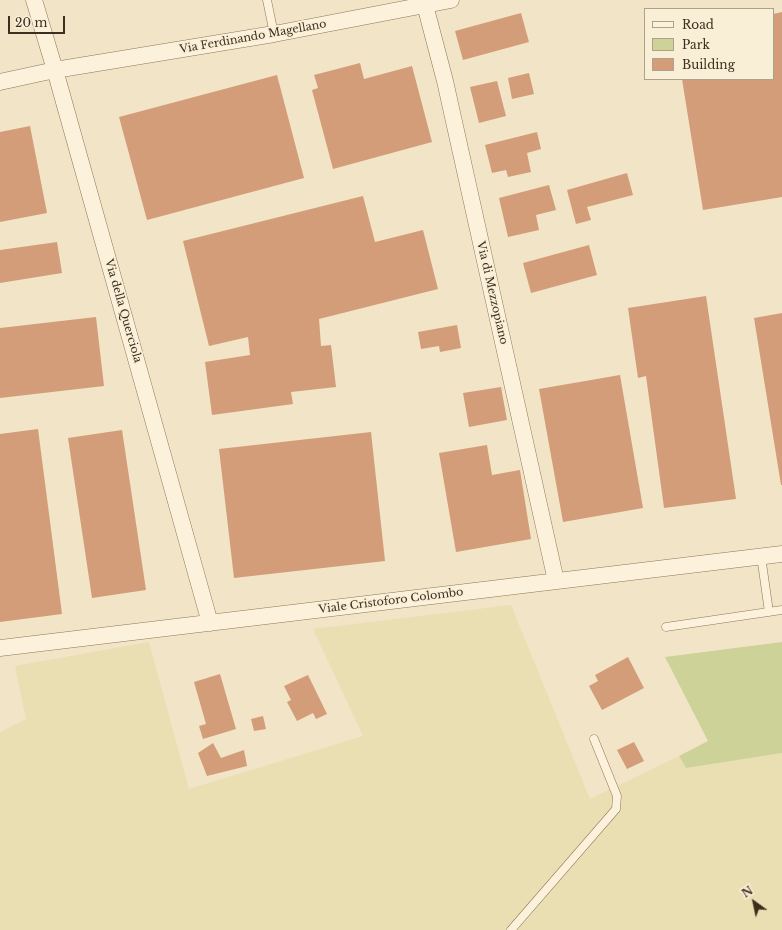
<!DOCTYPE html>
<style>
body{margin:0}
#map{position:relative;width:782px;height:930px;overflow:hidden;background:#f2e4c6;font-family:"Libre Baskerville",serif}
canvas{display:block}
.legend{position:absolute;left:644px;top:8px;width:130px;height:72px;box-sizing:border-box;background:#f9eed6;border:1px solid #aea18c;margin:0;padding:5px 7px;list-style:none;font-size:12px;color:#3e2e1e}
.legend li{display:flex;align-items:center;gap:8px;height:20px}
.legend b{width:20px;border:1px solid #aea18c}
.north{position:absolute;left:734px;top:882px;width:40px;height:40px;-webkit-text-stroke:3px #f9eed6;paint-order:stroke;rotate:327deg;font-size:11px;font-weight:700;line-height:16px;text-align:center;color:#3e2e1e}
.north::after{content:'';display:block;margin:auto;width:14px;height:18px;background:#3e2e1e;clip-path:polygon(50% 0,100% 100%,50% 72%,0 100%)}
.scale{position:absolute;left:8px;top:16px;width:57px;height:18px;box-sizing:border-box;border:2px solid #3e2e1e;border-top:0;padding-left:5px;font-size:12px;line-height:14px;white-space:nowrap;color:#3e2e1e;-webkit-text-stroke:3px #f9eed6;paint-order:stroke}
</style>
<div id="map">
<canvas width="782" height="930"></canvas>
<ul class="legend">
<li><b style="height:5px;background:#fcf1da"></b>Road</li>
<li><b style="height:11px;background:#ccd298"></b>Park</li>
<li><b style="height:11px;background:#d39d79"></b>Building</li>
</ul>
<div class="north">N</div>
<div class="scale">20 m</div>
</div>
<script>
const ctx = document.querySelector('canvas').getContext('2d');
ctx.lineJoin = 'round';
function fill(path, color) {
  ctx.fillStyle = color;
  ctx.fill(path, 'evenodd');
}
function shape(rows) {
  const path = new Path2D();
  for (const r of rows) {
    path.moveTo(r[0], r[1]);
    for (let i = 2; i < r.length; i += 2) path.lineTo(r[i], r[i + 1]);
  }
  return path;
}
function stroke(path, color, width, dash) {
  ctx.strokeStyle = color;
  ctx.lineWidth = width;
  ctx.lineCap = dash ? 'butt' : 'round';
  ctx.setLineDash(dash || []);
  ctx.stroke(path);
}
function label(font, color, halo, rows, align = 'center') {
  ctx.font = font + ' "Libre Baskerville",serif';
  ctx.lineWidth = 3.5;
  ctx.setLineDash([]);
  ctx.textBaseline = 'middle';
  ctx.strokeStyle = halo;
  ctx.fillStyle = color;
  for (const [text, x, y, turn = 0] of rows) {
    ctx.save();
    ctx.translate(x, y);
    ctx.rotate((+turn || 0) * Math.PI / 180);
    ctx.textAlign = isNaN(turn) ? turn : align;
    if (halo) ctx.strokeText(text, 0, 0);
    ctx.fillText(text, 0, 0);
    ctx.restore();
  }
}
fill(shape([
 [511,605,590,799,679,756,686,768,782,753,782,930,0,930,0,732,26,719,15,666,149,642,189,789,363,736,313,629]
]), '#e9dfb2');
fill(shape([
 [782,642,782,753,686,768,679,756,708,741,665,657]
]), '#ccd298');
fill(shape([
 [782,12,782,197,703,210,682,79,773,79,773,14],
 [521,13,529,42,463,60,455,31],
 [360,63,364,79,412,66,432,142,333,169,312,90,318,88,314,75],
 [529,73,534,94,512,99,508,78],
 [277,75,304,178,147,220,119,117],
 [497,81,506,116,479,123,470,87],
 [30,126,47,213,0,222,0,132],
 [537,132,541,149,527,153,531,172,508,177,506,170,492,173,485,145],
 [627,173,633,195,587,207,591,220,576,224,567,190],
 [549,185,556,210,536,215,539,230,508,237,499,198],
 [363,196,375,242,423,230,438,289,319,319,321,346,331,345,336,387,291,392,293,404,212,415,205,362,250,355,248,337,209,346,183,241],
 [57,242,62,273,0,283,0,250],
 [589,245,597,275,531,293,523,263],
 [706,296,736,499,664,508,646,376,638,378,628,308],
 [782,313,782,485,781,485,754,318],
 [96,317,104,386,0,398,0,328],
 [457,325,461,348,440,352,439,346,421,349,418,332],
 [620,375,643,508,563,522,539,389],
 [501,387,507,420,469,427,463,393],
 [38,429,62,614,0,622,0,434],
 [122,430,146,590,92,598,68,438],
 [371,432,385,561,234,578,219,449],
 [487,445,492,475,520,470,531,539,456,552,439,453],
 [628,657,644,688,602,710,589,686,598,681,595,675],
 [220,674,236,729,203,739,199,726,206,724,194,682],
 [308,675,327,714,316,719,313,713,297,721,287,702,291,700,284,686],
 [263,716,266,729,254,731,251,719],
 [634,742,644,761,627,769,617,750],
 [213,743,221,758,244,750,247,766,207,776,198,753]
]), '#d39d79');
const lane = shape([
 [267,0,274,34],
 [761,556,769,612],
 [666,627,782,610],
 [511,930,616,809,617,796,594,739]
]);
const street = shape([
 [34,0,55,70,210,623],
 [425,5,445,81,556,581],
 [0,82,55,70,274,34,451,0],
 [0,648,782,554]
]);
stroke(lane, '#8f7659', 9);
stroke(street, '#8f7659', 17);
stroke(lane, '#fcf1da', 8);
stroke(street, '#fcf1da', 16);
label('11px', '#3e2e1e', '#f9eed6', [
 ["Via Ferdinando Magellano",253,37,-10],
 ["Via di Mezzopiano",492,293,77],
 ["Via della Querciola",123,311,74],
 ["Viale Cristoforo Colombo",391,601,-7]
]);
</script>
